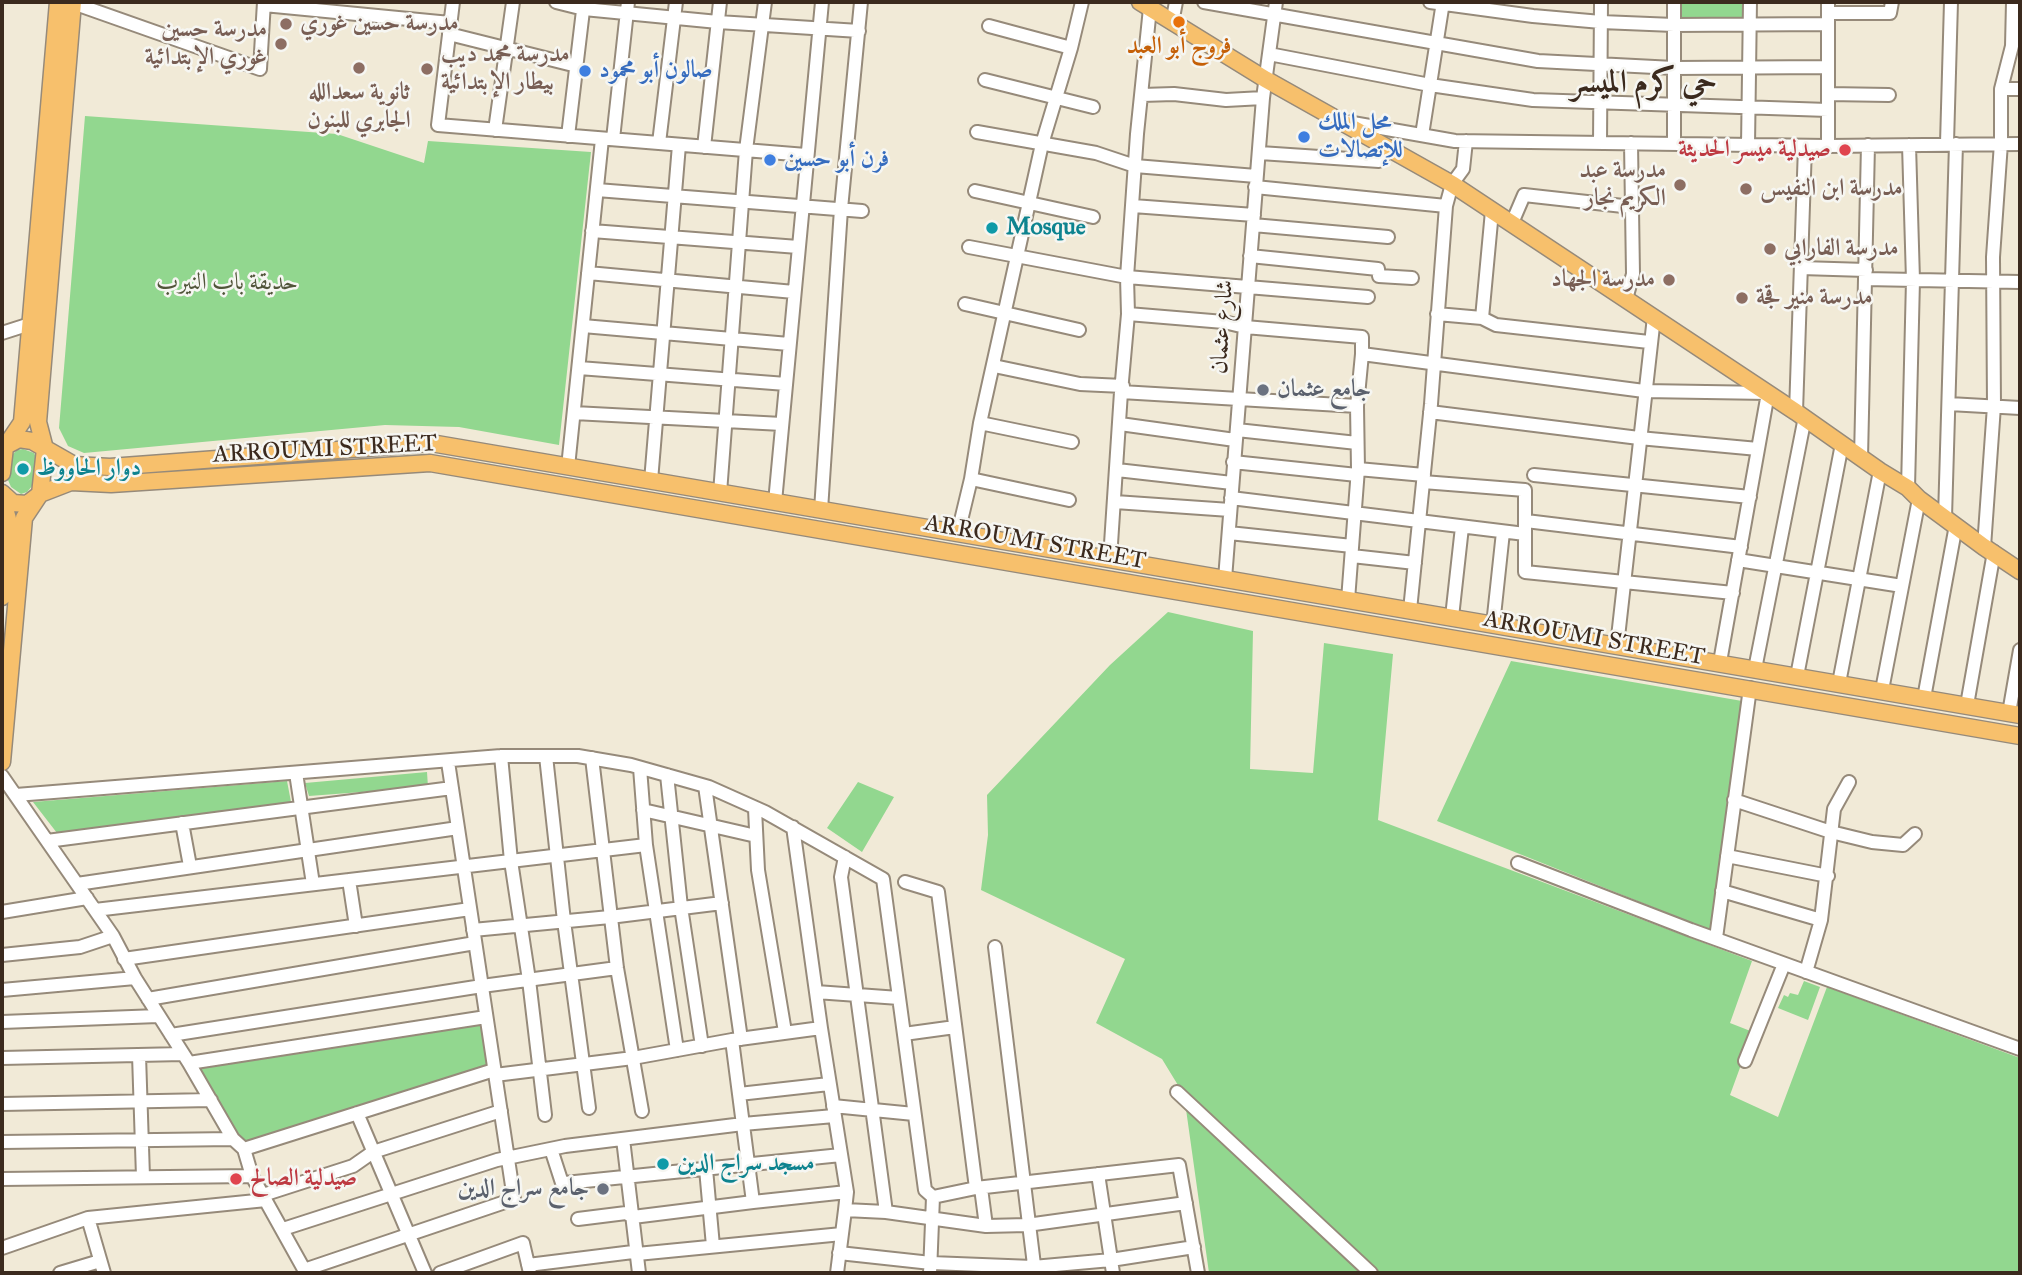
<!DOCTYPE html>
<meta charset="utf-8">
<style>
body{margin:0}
#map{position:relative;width:2022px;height:1275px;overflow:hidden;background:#f1ead7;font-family:"IM FELL Great Primer",serif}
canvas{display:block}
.frame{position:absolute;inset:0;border:4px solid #3b2a1e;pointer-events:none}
</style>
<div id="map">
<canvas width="2022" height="1275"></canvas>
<div class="frame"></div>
</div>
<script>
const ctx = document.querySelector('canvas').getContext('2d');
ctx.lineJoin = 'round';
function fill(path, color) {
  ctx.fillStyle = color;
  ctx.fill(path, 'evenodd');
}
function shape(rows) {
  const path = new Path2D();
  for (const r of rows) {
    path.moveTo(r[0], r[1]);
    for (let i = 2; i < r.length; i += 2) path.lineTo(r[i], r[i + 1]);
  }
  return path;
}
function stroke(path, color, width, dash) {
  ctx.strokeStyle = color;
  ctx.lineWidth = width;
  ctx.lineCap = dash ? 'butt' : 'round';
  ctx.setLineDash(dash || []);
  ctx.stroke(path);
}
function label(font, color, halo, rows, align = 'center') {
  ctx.font = font + ' "IM FELL Great Primer",Amiri,serif';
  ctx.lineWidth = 5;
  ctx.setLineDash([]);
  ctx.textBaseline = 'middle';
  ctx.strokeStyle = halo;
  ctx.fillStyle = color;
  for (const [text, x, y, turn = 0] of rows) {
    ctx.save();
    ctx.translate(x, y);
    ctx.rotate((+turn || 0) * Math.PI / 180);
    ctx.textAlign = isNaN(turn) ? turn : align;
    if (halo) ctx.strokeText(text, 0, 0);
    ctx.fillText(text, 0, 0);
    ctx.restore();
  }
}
fill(shape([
 [1678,2,1744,2,1744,20,1677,20],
 [85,116,337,134,424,163,428,141,591,152,559,445,459,427,385,425,84,453,68,446,59,428],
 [23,449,34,453,37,459,33,485,27,492,21,494,11,487,8,480,13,454,17,450],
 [1168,612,1253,631,1250,769,1313,773,1324,643,1393,654,1378,820,1752,961,1730,1023,1753,1032,1730,1095,1778,1117,1827,987,2020,1058,2020,1273,1209,1273,1184,1095,1162,1059,1096,1023,1125,959,981,890,988,835,987,795,1110,665],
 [1511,661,1742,701,1710,930,1437,821],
 [427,772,428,787,309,796,305,783],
 [287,781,291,802,57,833,33,802],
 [858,782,894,797,862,852,827,828],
 [1804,981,1820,987,1808,1020,1778,1008,1784,995,1788,997,1790,993,1798,995],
 [481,1022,488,1067,244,1149,199,1067]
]), '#92d78f');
const minor = shape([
 [453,2,438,125,806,155],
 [556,2,584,9,718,22,859,31],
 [1204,2,1538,61,1674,68,1828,67],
 [1430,2,1533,16,1601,22,1674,25,1828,24],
 [73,3,260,69,264,2],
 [264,5,450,23],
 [1828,13,1890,13,1892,2],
 [1172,23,1176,2],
 [989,26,1071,48],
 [449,34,577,66],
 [1269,54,1430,85,1533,100,1828,110],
 [985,80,1093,107],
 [2001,89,2020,89],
 [1828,94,1889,95],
 [1142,95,1174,94,1226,100,1263,98],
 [1347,122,1455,141,1828,146,2020,144],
 [495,130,513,2],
 [977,132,1096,153,1135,166,1256,176],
 [1422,135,1443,2],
 [568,136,584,2],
 [613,139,628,2],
 [659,143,676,2],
 [1600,143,1601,2],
 [1947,143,1951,2],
 [1674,144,1674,2],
 [1748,145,1750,2],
 [1828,146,1828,2],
 [704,147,720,2],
 [1260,153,1379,161,1389,149],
 [1255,187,1446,206],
 [597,190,862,211],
 [975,191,1093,217],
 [1133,206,1254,215],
 [1512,223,1524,195,1632,207],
 [1253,225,1388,237],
 [592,231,798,247],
 [969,247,1127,277,1368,297],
 [1250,256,1378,269,1379,276,1412,278],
 [1801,268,1866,270],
 [588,273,794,292],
 [1865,279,2020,282],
 [1626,299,1633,274,1631,143],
 [965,304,1079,330],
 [1128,314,1224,322,1245,327,1362,337,1362,354,1357,406,1358,469,1348,600],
 [1437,314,1482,318,1496,325,1649,342],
 [1482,318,1492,211],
 [583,326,789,344],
 [2,333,30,324],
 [1362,354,1644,391,1768,393,1720,662],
 [994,366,1080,384,1123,386],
 [579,368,786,384],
 [1121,392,1357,406],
 [1949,404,2020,408],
 [1430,412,1639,438,1758,449],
 [1796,412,1805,146],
 [574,413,782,424],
 [980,423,1072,442],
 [1120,424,1235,440],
 [1237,430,1357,443],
 [1861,458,1868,145],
 [1233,462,1357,475],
 [568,467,602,139],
 [1358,469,1424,475],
 [1117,470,1232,483],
 [1534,475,1750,497],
 [971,479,1069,500],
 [651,481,679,145],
 [1423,482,1525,490,1525,572,1733,593],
 [1908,488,1913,280,1909,145],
 [720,493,746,150,765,2],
 [1231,498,1525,534],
 [775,502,822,2],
 [1115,502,1230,510],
 [821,510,841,209,861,2],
 [1945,517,1956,144],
 [1526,521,1741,547],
 [958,533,971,479,980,423,1042,144,1071,48,1082,2],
 [1229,533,1352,546],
 [1984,547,1994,406,1993,257,2001,143,2001,89,2012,46,2013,2],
 [1352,556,1415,563],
 [1110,559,1121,392,1128,314,1127,277,1137,134,1150,8],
 [1738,560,1902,586],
 [1225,579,1263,98,1276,2],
 [1410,610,1431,404,1446,206,1452,184,1463,169,1466,141],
 [1452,617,1462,527],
 [1493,625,1503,532],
 [1617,646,1654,317],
 [1755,669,1805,417],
 [1797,676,1842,444],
 [1839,683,1880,471],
 [1882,690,1919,499],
 [1924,698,1956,525],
 [1967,705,1994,552],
 [2009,713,2020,650],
 [501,756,511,861,529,980,545,1115],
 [546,756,564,921,589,1108],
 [592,758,617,968,642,1111],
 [640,768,646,845,677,1050],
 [296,773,313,884],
 [667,775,681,907,702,1046],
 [2,776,113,936,135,978,189,1063,233,1139,244,1149,252,1176,306,1273],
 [705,786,741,1039],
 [16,795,501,756,578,756,631,765,709,787,765,812,883,879,925,1190,933,1197,976,1188,1179,1165,1198,1273],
 [1734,800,1831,832,1872,842,1903,845,1915,834],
 [755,809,758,870,785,1032],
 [643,810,756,836],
 [182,823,190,866],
 [793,827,821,1028,847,1192,845,1210,886,1212,986,1226,1027,1225,1186,1203],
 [47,841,452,788],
 [1727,856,1828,876],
 [845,857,841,877,886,1212],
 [1518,863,1691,930,2020,1049],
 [349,880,356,926],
 [905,882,938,892,976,1188],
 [77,884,458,828],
 [1722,891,1821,920],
 [95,910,646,845],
 [2,912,87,898],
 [473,930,610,917,722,903],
 [1716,938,1750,688],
 [995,947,1035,1273],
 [2,955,80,947,113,936],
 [124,959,470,909],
 [1806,972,1821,920,1834,809,1849,782],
 [2,990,135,978],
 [816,992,899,998],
 [148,999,475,943],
 [2,1022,158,1016],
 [821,1028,732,1040,753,1202,847,1192],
 [904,1034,955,1027],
 [171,1035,482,986,617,968],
 [139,1055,143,1177],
 [2,1058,183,1054],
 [1745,1061,1784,964],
 [189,1063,486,1017],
 [495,1075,633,1058,732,1040],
 [1177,1092,1371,1273],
 [739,1094,829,1084],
 [2,1104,211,1100],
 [833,1106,914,1114],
 [357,1113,425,1273],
 [623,1139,639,1273],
 [2,1142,233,1139],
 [244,1149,494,1070],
 [551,1149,562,1183,565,1183,841,1155],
 [706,1169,713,1246],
 [1098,1174,1113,1273],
 [2,1179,252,1176],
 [981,1188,986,1226],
 [263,1195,353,1166,373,1152,501,1111],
 [88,1218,104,1273],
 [578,1219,626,1213,633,1217,753,1202],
 [283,1229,497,1160,565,1146,743,1124,834,1116],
 [2,1248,88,1218,266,1200],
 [839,1253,931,1263,1033,1267,1111,1260,1194,1247],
 [528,1265,633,1252,637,1254,842,1234],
 [304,1270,514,1199,448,762],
 [60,1273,100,1261],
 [440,1273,523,1243,530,1273],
 [837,1273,845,1210],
 [930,1273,933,1197]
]);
const major = shape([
 [1140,2,1265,79,1452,184,1796,412,1880,471,1908,488,1919,499,1984,547,2020,571],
 [2,448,19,439,32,441,74,465,110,467,431,443,2020,715],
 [2,473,5,447,22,422,58,2],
 [2,493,13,503,27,504,40,494,71,482,111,484,430,463,2020,736],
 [2,498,8,519,2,597],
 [2,762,24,518,40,494,45,449,38,422,73,2]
]);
stroke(minor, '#968a7a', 16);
stroke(major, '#968a7a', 19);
stroke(minor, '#fff', 12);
stroke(major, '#f7c06c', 16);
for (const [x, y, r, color] of [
 [1179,22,7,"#e8710a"],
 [286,24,7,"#8d6e63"],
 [281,44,7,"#8d6e63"],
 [359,68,7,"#8d6e63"],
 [427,69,7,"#8d6e63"],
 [585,71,7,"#3f7fe0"],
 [1304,137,7,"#3f7fe0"],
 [1845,150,7,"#e0444e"],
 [770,160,7,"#3f7fe0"],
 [1680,185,7,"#8d6e63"],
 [1746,189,7,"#8d6e63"],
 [992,228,7,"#0f9aa8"],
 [1770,249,7,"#8d6e63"],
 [1669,280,7,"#8d6e63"],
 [1742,298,7,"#8d6e63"],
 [1263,390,7,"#6b7280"],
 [23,469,7,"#0f9aa8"],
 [663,1164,7,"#0f9aa8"],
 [236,1179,7,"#e0444e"],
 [603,1189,7,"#6b7280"]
]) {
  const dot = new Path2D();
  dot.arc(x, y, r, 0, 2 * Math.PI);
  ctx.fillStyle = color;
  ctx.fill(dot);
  stroke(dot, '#f6f6f2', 2.5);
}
label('bold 24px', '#785e54', '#f6f6f2', [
 ["مدرسة حسين غوري",300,24],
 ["مدرسة حسين",267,30,"right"],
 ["غوري الإبتدائية",267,58,"right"],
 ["مدرسة محمد ديب",441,55],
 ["بيطار الإبتدائية",441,83],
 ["ثانوية سعدالله",359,93,"center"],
 ["الجابري للبنون",359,121,"center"],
 ["مدرسة عبد",1666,171,"right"],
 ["الكريم نجار",1666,199,"right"],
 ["مدرسة ابن النفيس",1760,189],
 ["مدرسة الفارابي",1784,249],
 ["مدرسة الجهاد",1655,280,"right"],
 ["مدرسة منير قجة",1756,298]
], 'left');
label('bold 24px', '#c56008', '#f6f6f2', [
 ["فروج أبو العبد",1179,47]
]);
label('bold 24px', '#366cbe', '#f6f6f2', [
 ["صالون أبو محمود",599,71],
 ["محل الملك",1318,123],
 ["للإتصالات",1318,151],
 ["فرن أبو حسين",784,160]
], 'left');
label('bold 24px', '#be3a42', '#f6f6f2', [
 ["صيدلية ميسر الحديثة",1831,150],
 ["صيدلية الصالح",250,1179,"left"]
], 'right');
label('bold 24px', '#0d838f', '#f6f6f2', [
 ["Mosque",1006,228],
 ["دوار الحاووظ",37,469],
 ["مسجد سراج الدين",677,1164]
], 'left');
label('24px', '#51553a', '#f6f6f2', [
 ["حديقة باب النيرب",227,283]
]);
label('24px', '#3b2a1e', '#f6f6f2', [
 ["شارع عثمان",1223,327,-86],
 ["ARROUMI STREET",325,450,-3],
 ["ARROUMI STREET",1035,543,10],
 ["ARROUMI STREET",1594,639,10]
]);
label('bold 24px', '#5b616d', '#f6f6f2', [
 ["جامع عثمان",1277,390],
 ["جامع سراج الدين",589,1189,"right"]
], 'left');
label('bold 32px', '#3b2a1e', '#f6f6f2', [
 ["حي كرم الميسر",1644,84]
]);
</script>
